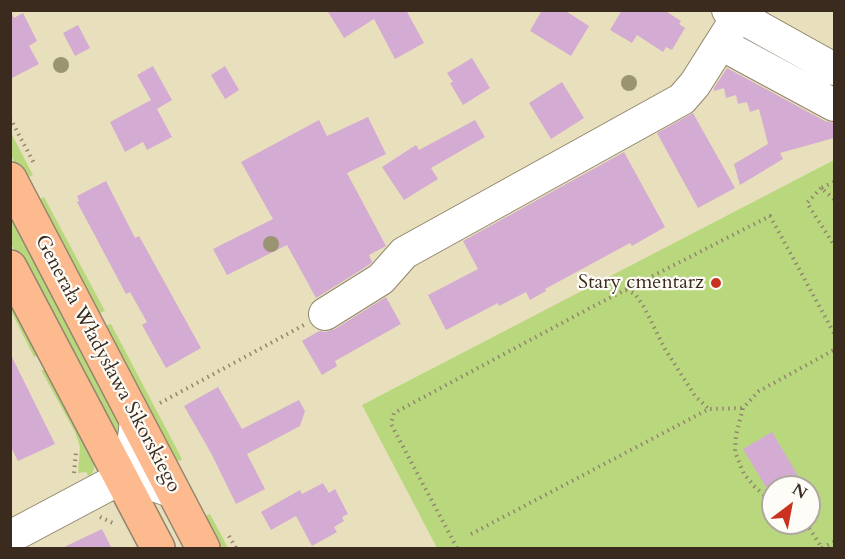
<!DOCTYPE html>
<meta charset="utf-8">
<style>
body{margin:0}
#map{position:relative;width:845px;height:559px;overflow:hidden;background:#e8e0bc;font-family:Cardo,serif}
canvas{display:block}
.frame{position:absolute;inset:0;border:12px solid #3b2a1e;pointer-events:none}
.north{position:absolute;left:761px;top:475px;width:60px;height:60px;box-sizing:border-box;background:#fdfcf7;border:2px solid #afa8a0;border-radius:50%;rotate:32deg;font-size:16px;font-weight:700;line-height:24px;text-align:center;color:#3b2a1e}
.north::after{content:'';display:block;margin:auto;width:21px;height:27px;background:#c8321e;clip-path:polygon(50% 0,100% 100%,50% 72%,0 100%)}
</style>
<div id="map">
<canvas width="845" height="559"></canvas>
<div class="frame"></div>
<div class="north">N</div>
</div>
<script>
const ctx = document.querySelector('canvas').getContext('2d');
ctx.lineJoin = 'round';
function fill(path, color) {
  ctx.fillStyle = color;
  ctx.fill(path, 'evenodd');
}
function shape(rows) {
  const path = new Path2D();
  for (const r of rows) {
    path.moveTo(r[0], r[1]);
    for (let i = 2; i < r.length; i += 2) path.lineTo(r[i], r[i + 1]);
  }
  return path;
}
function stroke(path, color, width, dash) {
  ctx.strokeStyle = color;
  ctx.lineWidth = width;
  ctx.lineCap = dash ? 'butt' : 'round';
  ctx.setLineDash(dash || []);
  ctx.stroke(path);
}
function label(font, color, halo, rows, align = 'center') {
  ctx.font = font + ' Cardo,serif';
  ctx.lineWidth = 4.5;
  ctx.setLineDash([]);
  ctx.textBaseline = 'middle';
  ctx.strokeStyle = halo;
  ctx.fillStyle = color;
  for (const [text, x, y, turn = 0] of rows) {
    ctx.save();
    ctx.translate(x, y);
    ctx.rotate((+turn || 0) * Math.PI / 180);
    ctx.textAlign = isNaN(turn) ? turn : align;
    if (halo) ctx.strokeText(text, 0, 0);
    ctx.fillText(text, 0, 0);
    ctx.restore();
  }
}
fill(shape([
 [10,131,33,175,23,180,11,155],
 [834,160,834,548,437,548,362,405],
 [773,487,809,487,809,523,773,523],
 [44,197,105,311,100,313,93,309,36,201],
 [10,213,121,417,118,449,11,244],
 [11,302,42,352,34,357,11,311],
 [111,324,182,459,180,461,171,458,105,335,107,325],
 [41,370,50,370,94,458,94,469,90,478,86,472,78,473,80,447,75,432],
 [210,514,228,548,218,548,202,517]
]), '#b9d87e');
fill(shape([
 [10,10,14,18,23,13,37,41,29,46,39,64,10,79],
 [327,10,406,10,424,43,395,59,374,19,344,38],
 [542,10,564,10,589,26,571,56,530,31],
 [622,10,664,10,681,21,679,24,685,28,672,50,666,47,663,52,637,35,632,43,610,30],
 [78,25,90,48,75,56,63,33],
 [472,58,490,88,463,105,450,83,453,82,447,73],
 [153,66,172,100,157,109,172,137,147,150,143,142,125,152,110,122,151,100,137,75],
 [225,66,239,90,225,99,211,75],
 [727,68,825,121,834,123,834,138,780,153,783,159,740,185,734,164,768,144,759,109,750,112,747,102,738,104,736,95,726,98,724,88,714,91,714,88],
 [562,82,584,118,551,139,529,103],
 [693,113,735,188,698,208,657,133],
 [368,117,386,154,347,173,386,246,369,255,372,262,369,265,316,298,287,245,227,275,213,249,273,219,241,162,319,120,327,136],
 [475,120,485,137,431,168,438,179,404,200,382,167,416,145,419,150],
 [624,152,665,227,632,246,630,243,545,289,546,291,530,300,526,292,499,306,498,303,446,330,428,295,478,269,463,241],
 [106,181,135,238,139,236,201,348,166,368,142,325,147,322,130,292,126,294,77,202,79,201,77,196],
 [386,297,401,324,335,361,337,366,322,375,302,341,319,331,326,332,335,329],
 [10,353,55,444,18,461,10,445],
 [218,387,242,429,299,400,305,411,300,426,247,454,265,489,236,504,211,453,184,406],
 [772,432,800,479,791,487,766,487,743,449],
 [323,483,329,493,335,489,348,514,342,517,344,521,334,527,337,532,312,546,296,516,271,530,261,512,300,490,302,494],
 [102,529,112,549,60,549]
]), '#d4abd2');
const minor = shape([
 [728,10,834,69],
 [721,44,834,105],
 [325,314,381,279,404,253,682,99,695,84,738,16],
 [121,478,132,454,136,421],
 [10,537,121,478,142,481,174,492]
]);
const major = shape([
 [10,179,203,548],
 [10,267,158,548]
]);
stroke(minor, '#92856d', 34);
stroke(major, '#92856d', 36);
stroke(shape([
 [10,118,35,165],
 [834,182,821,188,834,199],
 [821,188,807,203,834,245],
 [626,290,635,294,644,307,665,349,695,396,709,409],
 [160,403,304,325],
 [74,473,76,451],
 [773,503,754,486,744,474,740,465,735,451,736,435,743,408,759,391,834,350],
 [100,517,115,524],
 [806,523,822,548],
 [471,534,709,409,743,408],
 [229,536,236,548],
 [457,548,391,424,394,413,590,308,770,216,834,333],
 [822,548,834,542]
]), '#92856d', 4, [1.5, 4.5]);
stroke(minor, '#fff', 32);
stroke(major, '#fcba8e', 33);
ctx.fillStyle = '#9a9472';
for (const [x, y] of [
 [61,65],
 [629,83],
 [271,244]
]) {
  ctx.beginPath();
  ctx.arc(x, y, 8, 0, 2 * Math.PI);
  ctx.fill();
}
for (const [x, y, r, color] of [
 [716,283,6,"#c8321e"]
]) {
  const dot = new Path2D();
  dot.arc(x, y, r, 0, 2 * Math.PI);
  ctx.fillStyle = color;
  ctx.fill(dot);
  stroke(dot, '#fdfcf7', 2);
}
label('20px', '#3b2a1e', '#fdfcf7', [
 ["Stary cmentarz",704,283]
], 'right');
label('20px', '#3b2a1e', '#fdfcf7', [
 ["Generała Władysława Sikorskiego",107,364,62]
]);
</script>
